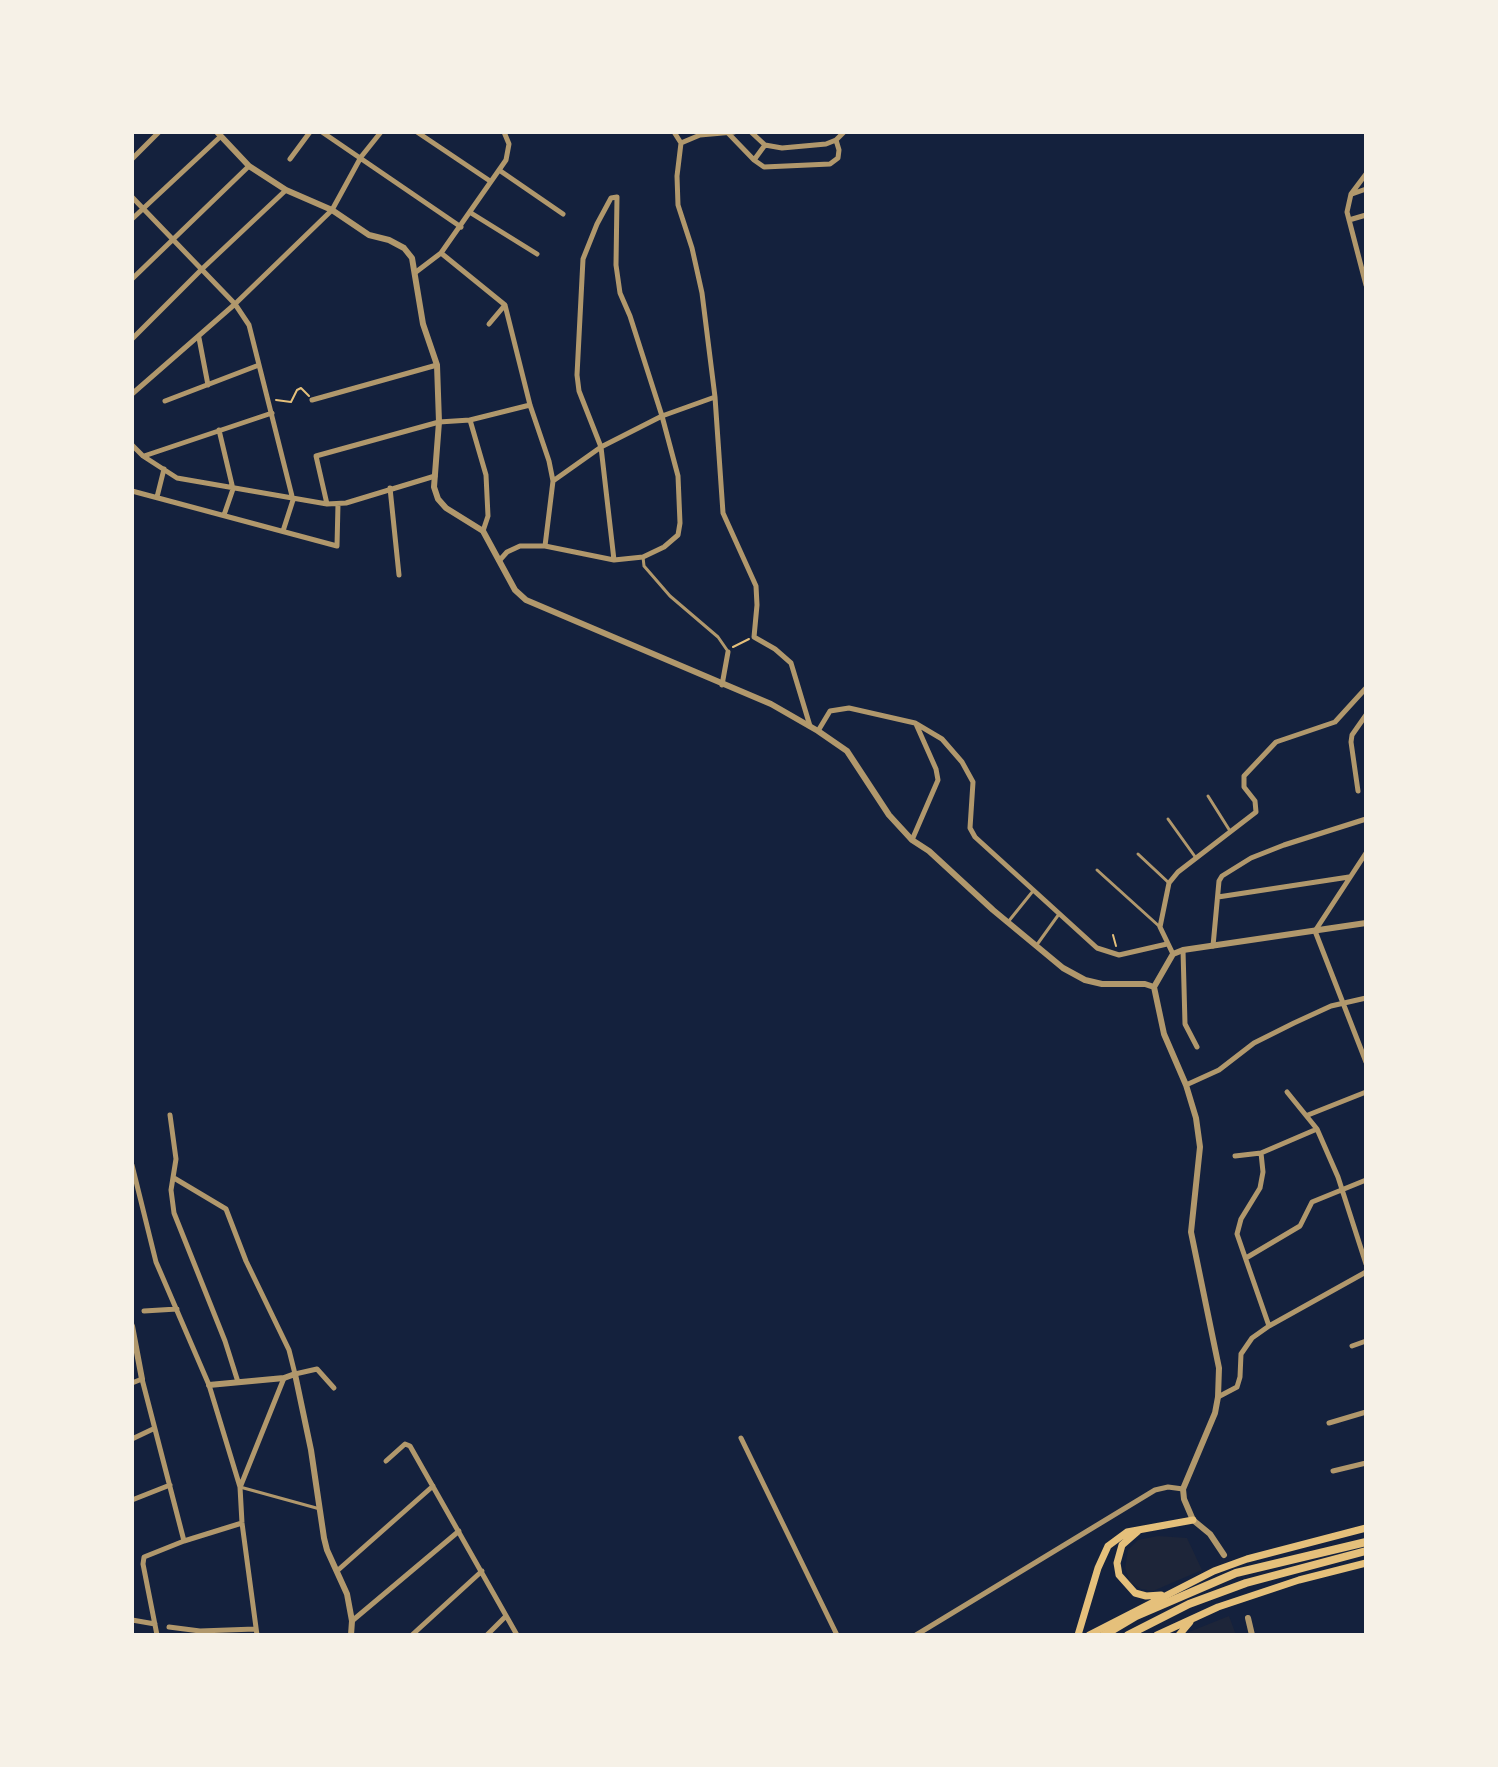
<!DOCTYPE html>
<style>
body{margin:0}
#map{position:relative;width:1498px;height:1767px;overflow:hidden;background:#14213d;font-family:Commissioner,sans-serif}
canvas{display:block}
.frame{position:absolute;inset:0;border:134px solid #f6f1e7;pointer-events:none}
</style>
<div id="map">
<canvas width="1498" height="1767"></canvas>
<div class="frame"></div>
</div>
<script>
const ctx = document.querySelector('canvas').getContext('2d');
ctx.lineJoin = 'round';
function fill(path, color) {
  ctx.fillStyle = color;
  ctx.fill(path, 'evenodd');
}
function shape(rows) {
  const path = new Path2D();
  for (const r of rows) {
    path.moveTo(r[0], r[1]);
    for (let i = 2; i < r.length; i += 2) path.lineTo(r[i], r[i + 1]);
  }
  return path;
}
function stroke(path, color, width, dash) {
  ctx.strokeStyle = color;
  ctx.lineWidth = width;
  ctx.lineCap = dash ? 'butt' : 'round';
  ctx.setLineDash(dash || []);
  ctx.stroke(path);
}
fill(shape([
 [1158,1536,1187,1538,1202,1570,1153,1591,1141,1589,1130,1582,1125,1568,1128,1550,1138,1540],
 [1229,1616,1236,1635,1188,1635,1189,1632]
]), '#1d2539');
stroke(shape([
 [276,400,291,402,297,390,301,388,309,396],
 [733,647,749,639],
 [1113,935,1116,946]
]), '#e5c07b', 2);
stroke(shape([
 [643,557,644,566,670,596,718,637,727,650],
 [1208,796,1230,831],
 [1168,819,1196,858],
 [1138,854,1169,883],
 [1097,870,1160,927],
 [1008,922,1033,891],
 [1036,946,1059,914],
 [240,1487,320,1509]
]), '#b1986c', 3);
stroke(shape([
 [322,132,461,227],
 [417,132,490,181],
 [674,132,681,143],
 [751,132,765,145,782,148,826,144,836,140,844,132],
 [728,133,754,160,764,167,830,164,838,158,839,150,836,140],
 [681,143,677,176,678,205,692,248,702,293,715,397,723,513,756,586,757,605,754,637,775,649,791,663,810,726],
 [681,143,700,135,734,132],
 [132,159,159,132],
 [290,159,310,132],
 [754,160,765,145],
 [499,170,563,214],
 [1366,174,1351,194,1347,212,1366,285],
 [1352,194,1366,189],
 [132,197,235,304,249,325,293,500,283,531],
 [471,213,537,254],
 [132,219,220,137],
 [1349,220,1366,215],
 [441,253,505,305],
 [416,272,441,253,506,160,509,144,504,132],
 [132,279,249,166],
 [505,305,530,405,549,461,553,481,545,546],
 [489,324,505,305],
 [199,338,208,385],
 [132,339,202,269,286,190],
 [132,394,235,304,332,210,361,157,381,132],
 [312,400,437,365],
 [165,401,259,365],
 [470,420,486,475,488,516,483,531],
 [219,430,233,489,224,515],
 [132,445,143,456,177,478,327,504,346,503,435,476],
 [144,456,272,413],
 [553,481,601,447,662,416,715,397],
 [390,488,399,575],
 [132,491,337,546,338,504],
 [157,497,164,469],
 [327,504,316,456,439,422,470,420,530,405],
 [614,560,601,447,579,391,577,375,583,259,597,224,611,198,617,197],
 [499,561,507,552,520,546,545,546,614,560,643,557,664,547,678,535,680,523,678,476,662,416,630,316,620,293,616,265,617,197],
 [722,685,728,652],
 [818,731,830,711,849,708,915,723,942,739,962,762,973,782,970,828,975,837,1097,948,1119,955,1167,944],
 [1358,791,1351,742,1352,735,1366,715],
 [912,840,938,780,936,769,916,724],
 [1366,853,1315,931,1366,1062],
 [1218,897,1349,877],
 [1213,946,1219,881,1222,876,1251,858,1284,845,1366,819],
 [1183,950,1185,1024,1197,1047],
 [1173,954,1160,927,1169,883,1178,872,1256,812,1255,801,1244,787,1244,776,1276,742,1335,722,1366,688],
 [1186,1085,1219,1070,1254,1043,1294,1023,1331,1006,1366,998],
 [1287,1092,1317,1129,1338,1177,1366,1264],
 [170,1115,176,1159,171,1190,174,1213,225,1341,238,1382],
 [1308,1115,1366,1092],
 [1261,1153,1263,1172,1260,1188,1241,1219,1237,1234,1269,1326],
 [1235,1156,1261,1153,1317,1129],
 [132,1165,156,1262,209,1385,240,1487,242,1523,257,1635],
 [174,1178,226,1209,246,1261,289,1350,295,1374,317,1369,334,1388],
 [1246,1258,1300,1226,1312,1202,1366,1180],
 [144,1311,177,1309],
 [1352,1346,1366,1341],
 [132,1383,142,1379,184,1541],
 [1218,1397,1237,1387,1240,1377,1241,1354,1252,1338,1269,1326,1366,1272],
 [1329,1423,1366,1412],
 [741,1438,837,1635],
 [132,1439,153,1429],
 [386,1461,405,1444,410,1446,517,1635],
 [1333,1471,1366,1463],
 [241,1485,284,1378],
 [132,1500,170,1485],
 [337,1571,433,1486],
 [132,1620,155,1624],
 [352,1621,459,1531],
 [169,1627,200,1631,255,1629],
 [157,1635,143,1564,144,1557,184,1541,242,1523],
 [412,1635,482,1571],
 [487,1635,506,1616],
 [916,1635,1155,1490,1168,1487,1183,1489]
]), '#b1986c', 5);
stroke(shape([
 [217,132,249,166,286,190,332,210,369,235,389,240,404,248,412,258,423,324,437,365,439,422,434,487,438,499,446,508,483,531,515,590,526,600,771,704,818,731,847,751,889,815,912,840,929,851,993,910,1063,968,1085,980,1102,984,1145,984,1154,987],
 [1154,987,1164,1034,1186,1085,1196,1118,1200,1147,1191,1232,1219,1368,1218,1397,1215,1413,1183,1489,1184,1499,1193,1520,1210,1534,1224,1555],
 [1154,987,1173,954,1183,950,1366,923],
 [132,1326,142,1379],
 [209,1385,284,1378,295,1374,311,1450,324,1538,327,1550,347,1594,352,1621,351,1635],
 [1248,1618,1252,1635]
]), '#b1986c', 6);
stroke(shape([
 [1138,1531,1122,1545,1117,1563,1119,1575,1135,1593,1146,1596,1161,1595],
 [1078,1635,1098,1568,1108,1546,1127,1532,1193,1520],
 [1089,1635,1214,1571,1247,1559,1366,1528],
 [1157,1635,1218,1607,1299,1580,1366,1563],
 [1179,1635,1190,1622]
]), '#e5c07b', 7);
stroke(shape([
 [1104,1635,1136,1616,1236,1573,1366,1542],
 [1128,1635,1189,1604,1246,1583,1366,1551]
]), '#e5c07b', 8);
</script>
